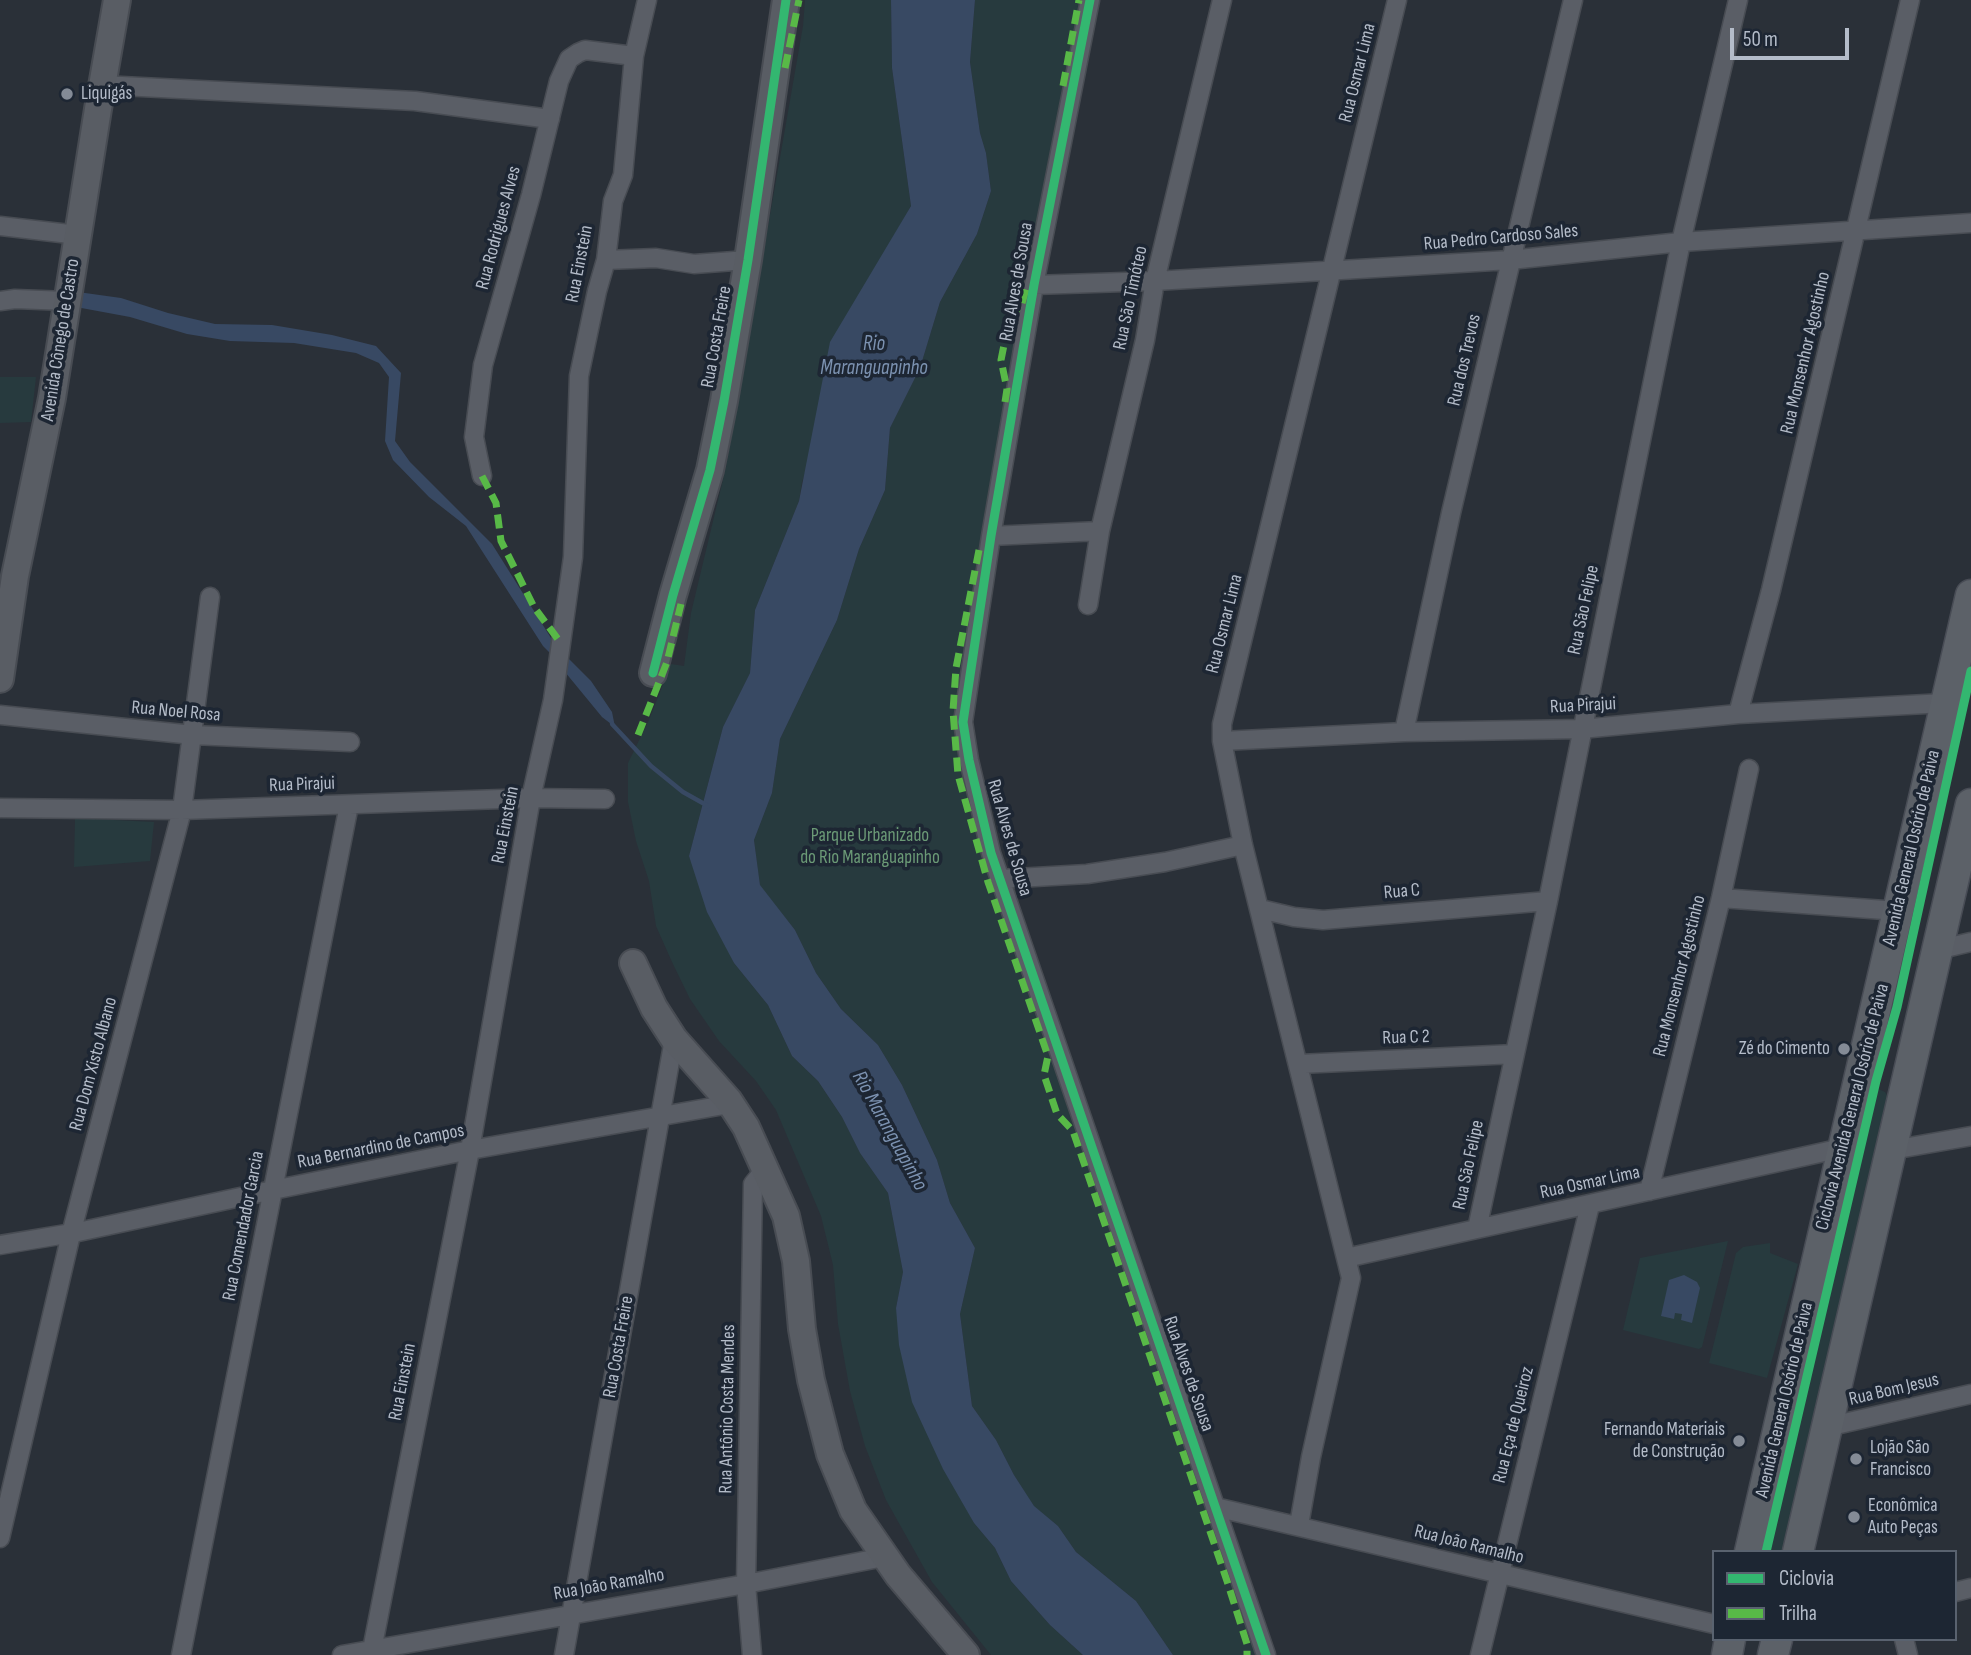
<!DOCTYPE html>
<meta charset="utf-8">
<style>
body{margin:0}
#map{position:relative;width:1971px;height:1655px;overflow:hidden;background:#2a3038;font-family:"Sofia Sans Condensed",sans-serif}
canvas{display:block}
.legend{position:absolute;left:1712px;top:1550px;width:245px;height:91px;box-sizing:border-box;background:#1d2633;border:2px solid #59626f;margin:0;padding:9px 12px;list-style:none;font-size:21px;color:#b4bcc9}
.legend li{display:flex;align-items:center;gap:14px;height:35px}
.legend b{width:35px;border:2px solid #59626f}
.scale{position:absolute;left:1730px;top:28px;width:119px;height:32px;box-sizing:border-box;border:4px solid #b4bcc9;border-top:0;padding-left:9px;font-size:21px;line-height:24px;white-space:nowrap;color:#b4bcc9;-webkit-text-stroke:5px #1d2633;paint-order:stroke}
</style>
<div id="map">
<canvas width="1971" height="1655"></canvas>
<ul class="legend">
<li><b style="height:9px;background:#33b770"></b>Ciclovia</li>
<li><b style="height:9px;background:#58b947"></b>Trilha</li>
</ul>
<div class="scale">50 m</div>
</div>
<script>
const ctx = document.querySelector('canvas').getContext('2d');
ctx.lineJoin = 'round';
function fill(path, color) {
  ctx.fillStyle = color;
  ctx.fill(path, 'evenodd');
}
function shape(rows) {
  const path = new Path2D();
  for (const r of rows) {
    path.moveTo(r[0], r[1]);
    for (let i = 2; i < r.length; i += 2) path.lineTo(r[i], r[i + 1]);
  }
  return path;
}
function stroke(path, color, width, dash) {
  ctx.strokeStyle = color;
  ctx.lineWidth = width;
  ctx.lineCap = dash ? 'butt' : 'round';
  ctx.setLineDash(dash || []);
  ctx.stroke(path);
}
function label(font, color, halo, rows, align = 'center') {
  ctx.font = font + ' "Sofia Sans Condensed",sans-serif';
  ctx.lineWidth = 7;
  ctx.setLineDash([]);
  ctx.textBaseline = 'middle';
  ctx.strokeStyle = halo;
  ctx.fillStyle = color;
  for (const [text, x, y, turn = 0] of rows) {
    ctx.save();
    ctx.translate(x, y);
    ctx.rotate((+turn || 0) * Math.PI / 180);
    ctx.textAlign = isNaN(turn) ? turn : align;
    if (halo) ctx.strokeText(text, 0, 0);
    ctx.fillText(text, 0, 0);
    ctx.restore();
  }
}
fill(shape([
 [805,0,891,0,892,68,911,206,875,269,802,482,799,501,755,610,750,673,723,727,689,856,734,963,768,1005,792,1056,818,1081,842,1117,860,1153,888,1193,903,1272,896,1308,974,1523,995,1548,1011,1581,1050,1625,1083,1655,991,1655,932,1582,886,1500,865,1446,850,1391,838,1324,833,1265,821,1216,776,1110,756,1081,719,1041,690,999,672,962,656,926,649,881,636,841,628,802,628,763,649,720,671,664,684,666,691,613,726,467,803,26],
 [975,0,1080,0,1023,305,963,757,1258,1655,1173,1655,1136,1601,1076,1552,1058,1526,1034,1507,1014,1475,996,1440,972,1406,960,1314,975,1248,950,1203,937,1160,902,1085,878,1045,841,1009,816,973,795,930,760,886,754,840,772,793,780,739,837,620,859,549,885,490,890,428,920,368,940,302,977,234,991,191,986,153,980,133,970,62],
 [0,377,36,377,31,422,0,423],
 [75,818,154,822,150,861,74,867],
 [1876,1088,1885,1092,1892,1104,1786,1552,1760,1552,1870,1089],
 [1728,1241,1702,1347,1699,1349,1623,1330,1640,1258],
 [1770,1243,1770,1253,1798,1264,1767,1378,1709,1363,1736,1253,1743,1247]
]), '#273a3e');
fill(shape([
 [891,0,975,0,970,62,980,133,986,153,991,191,977,234,940,302,920,368,890,428,885,490,859,549,837,620,780,739,772,793,754,840,760,885,795,930,816,973,841,1009,878,1045,902,1085,937,1160,950,1203,975,1248,960,1314,972,1406,996,1440,1014,1475,1034,1506,1058,1526,1076,1552,1136,1601,1173,1655,1083,1655,1050,1625,1011,1581,995,1548,974,1523,943,1469,912,1402,899,1345,896,1308,903,1272,888,1193,860,1153,842,1117,818,1081,792,1056,768,1005,734,963,707,912,689,856,723,727,750,673,755,610,799,501,830,342,911,206,892,68],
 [78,292,121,298,168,313,215,324,272,325,332,335,376,346,401,373,395,441,410,462,492,544,556,646,554,657,543,646,466,526,429,497,393,460,385,441,389,377,379,363,356,353,294,343,230,341,187,334,130,317,76,307],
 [568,658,591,681,612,712,615,727,602,717,565,672],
 [1684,1275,1697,1282,1700,1288,1692,1323,1681,1320,1682,1314,1675,1313,1674,1319,1661,1316,1669,1280]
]), '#384963');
stroke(shape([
 [612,724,651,766,683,792,708,806]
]), '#384963', 4.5);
const street = shape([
 [1090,0,1034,285,991,536,963,722,969,760,991,853,1266,1655],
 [102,85,415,101,550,119],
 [0,226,78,235],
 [606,260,656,258,694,264,748,260],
 [1034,285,1155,281,1510,260,1681,242,1971,223],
 [0,301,15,299,67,301],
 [482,476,474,437,483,365,531,195,559,81,569,59,578,53,585,50,634,56],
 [991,536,1100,531],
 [1088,605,1100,531,1145,340,1155,281,1222,0],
 [1738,714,1771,590,1910,0],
 [0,715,193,735,350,742],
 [1404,732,1451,513,1573,0],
 [1222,741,1404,732,1581,729,1738,714,1945,703],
 [0,808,182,810,531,798,605,799],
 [1000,879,1087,874,1165,862,1243,845],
 [1721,898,1898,911],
 [1260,909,1294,917,1323,920,1548,901],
 [1937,950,1971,942],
 [1299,1064,1515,1054],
 [1892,1150,1971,1136],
 [1649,1191,1721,898,1749,769],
 [1477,1229,1548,901,1681,242,1738,0],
 [0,1245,78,1232,273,1190,470,1150,724,1105,729,1101],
 [1346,1258,1842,1148],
 [1827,1427,1971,1394],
 [1215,1507,1714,1624],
 [1299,1525,1311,1457,1351,1278,1243,845,1222,741,1222,724,1397,0],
 [0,1538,71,1234,182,810,210,597],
 [1955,1592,1971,1588],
 [1904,1639,1908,1655],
 [181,1655,349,805],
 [342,1655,746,1584,884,1557],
 [371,1655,470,1150,531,798,553,700,573,557,579,376,597,291,606,260,613,201,623,175,634,56,647,0],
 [564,1655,674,1039],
 [752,1655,746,1584,753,1184,766,1168],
 [1480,1655,1590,1205]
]);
const secondary = shape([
 [653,673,673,595,710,470,724,401,748,260,786,0],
 [0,679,15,576,52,398,98,109,117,0],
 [633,963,654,1008,674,1039,729,1101,746,1127,786,1216,796,1261,802,1329,811,1380,830,1454,853,1510,898,1575,966,1655]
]);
const primary = shape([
 [1750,1552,1971,595],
 [1798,1552,1971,804],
 [1727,1655,1730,1639],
 [1773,1655,1777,1639]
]);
stroke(street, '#484c53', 21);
stroke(secondary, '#484c53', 30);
stroke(primary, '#484c55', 33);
stroke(street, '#5a5e66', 18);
stroke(secondary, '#595d64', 26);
stroke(primary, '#5c6168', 30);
stroke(shape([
 [785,68,799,0],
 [1063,86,1079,0],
 [1005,402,1007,389,1001,360,1009,320,1022,303,1026,289],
 [482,476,496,503,501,541,534,607,560,642],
 [979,550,956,668,953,711,958,775,988,882,1048,1056,1044,1075,1057,1114,1073,1131,1227,1581,1247,1644,1247,1655],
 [638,735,667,662,681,604]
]), '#58b947', 7, [14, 7]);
stroke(shape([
 [1090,0,1034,285,991,536,963,722,969,760,991,853,1266,1655],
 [653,673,673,595,710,470,724,401,748,260,786,0],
 [1766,1552,1876,1081,1897,1007,1971,671]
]), '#33b770', 9);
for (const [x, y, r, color] of [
 [67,94,7,"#848b96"],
 [1844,1049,7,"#848b96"],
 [1739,1441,7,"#848b96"],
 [1856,1459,7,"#848b96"],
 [1854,1517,7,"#848b96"]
]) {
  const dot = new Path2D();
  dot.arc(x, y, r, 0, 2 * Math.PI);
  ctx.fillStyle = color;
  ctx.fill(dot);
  stroke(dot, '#1d2633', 2.5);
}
label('19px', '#b4bcc9', '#1d2633', [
 ["Rua Osmar Lima",1358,73,-76],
 ["Rua Rodrigues Alves",499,228,-75],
 ["Rua Pedro Cardoso Sales",1501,238,-5],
 ["Rua Einstein",580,264,-79],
 ["Rua Alves de Sousa",1017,282,-80],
 ["Rua São Timóteo",1131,298,-78],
 ["Rua Costa Freire",717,337,-80],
 ["Avenida Cônego de Castro",61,340,-81],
 ["Rua Monsenhor Agostinho",1806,353,-77],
 ["Rua dos Trevos",1465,360,-77],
 ["Rua São Felipe",1584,610,-78],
 ["Rua Osmar Lima",1225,624,-76],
 ["Rua Pirajui",1583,706,-3],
 ["Rua Noel Rosa",176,712,5],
 ["Rua Pirajui",302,785,-2],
 ["Rua Einstein",506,825,-79],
 ["Rua Alves de Sousa",1009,838,74],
 ["Avenida General Osório de Paiva",1912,848,-77],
 ["Rua C",1402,892,-5],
 ["Rua Monsenhor Agostinho",1680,976,-76],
 ["Rua C 2",1406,1038,-2],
 ["Rua Dom Xisto Albano",94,1064,-75],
 ["Ciclovia Avenida General Osório de Paiva",1853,1107,-76],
 ["Rua Bernardino de Campos",381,1147,-11],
 ["Rua São Felipe",1469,1165,-78],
 ["Rua Osmar Lima",1590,1183,-12],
 ["Rua Comendador Garcia",244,1226,-79],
 ["Rua Costa Freire",619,1347,-80],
 ["Rua Alves de Sousa",1188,1374,71],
 ["Rua Einstein",403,1382,-79],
 ["Rua Bom Jesus",1894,1390,-13],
 ["Avenida General Osório de Paiva",1785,1400,-77],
 ["Rua Antônio Costa Mendes",728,1409,-89],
 ["Rua Eça de Queiroz",1514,1425,-76],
 ["Rua João Ramalho",1469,1545,14],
 ["Rua João Ramalho",609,1585,-10]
]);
label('19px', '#b4bcc9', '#1d2633', [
 ["Liquigás",81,94],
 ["Zé do Cimento",1830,1049,"right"],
 ["Fernando Materiais",1725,1430,"right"],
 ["de Construção",1725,1452,"right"],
 ["Lojão São",1870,1448],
 ["Francisco",1870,1470],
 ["Econômica",1868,1506],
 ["Auto Peças",1868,1528]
], 'left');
label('19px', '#6b9a76', '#1d2633', [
 ["Parque Urbanizado",870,836],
 ["do Rio Maranguapinho",870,858]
]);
label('italic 21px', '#7c92b1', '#1d2633', [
 ["Rio",874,345],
 ["Maranguapinho",874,369],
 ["Rio Maranguapinho",889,1131,61]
]);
</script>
